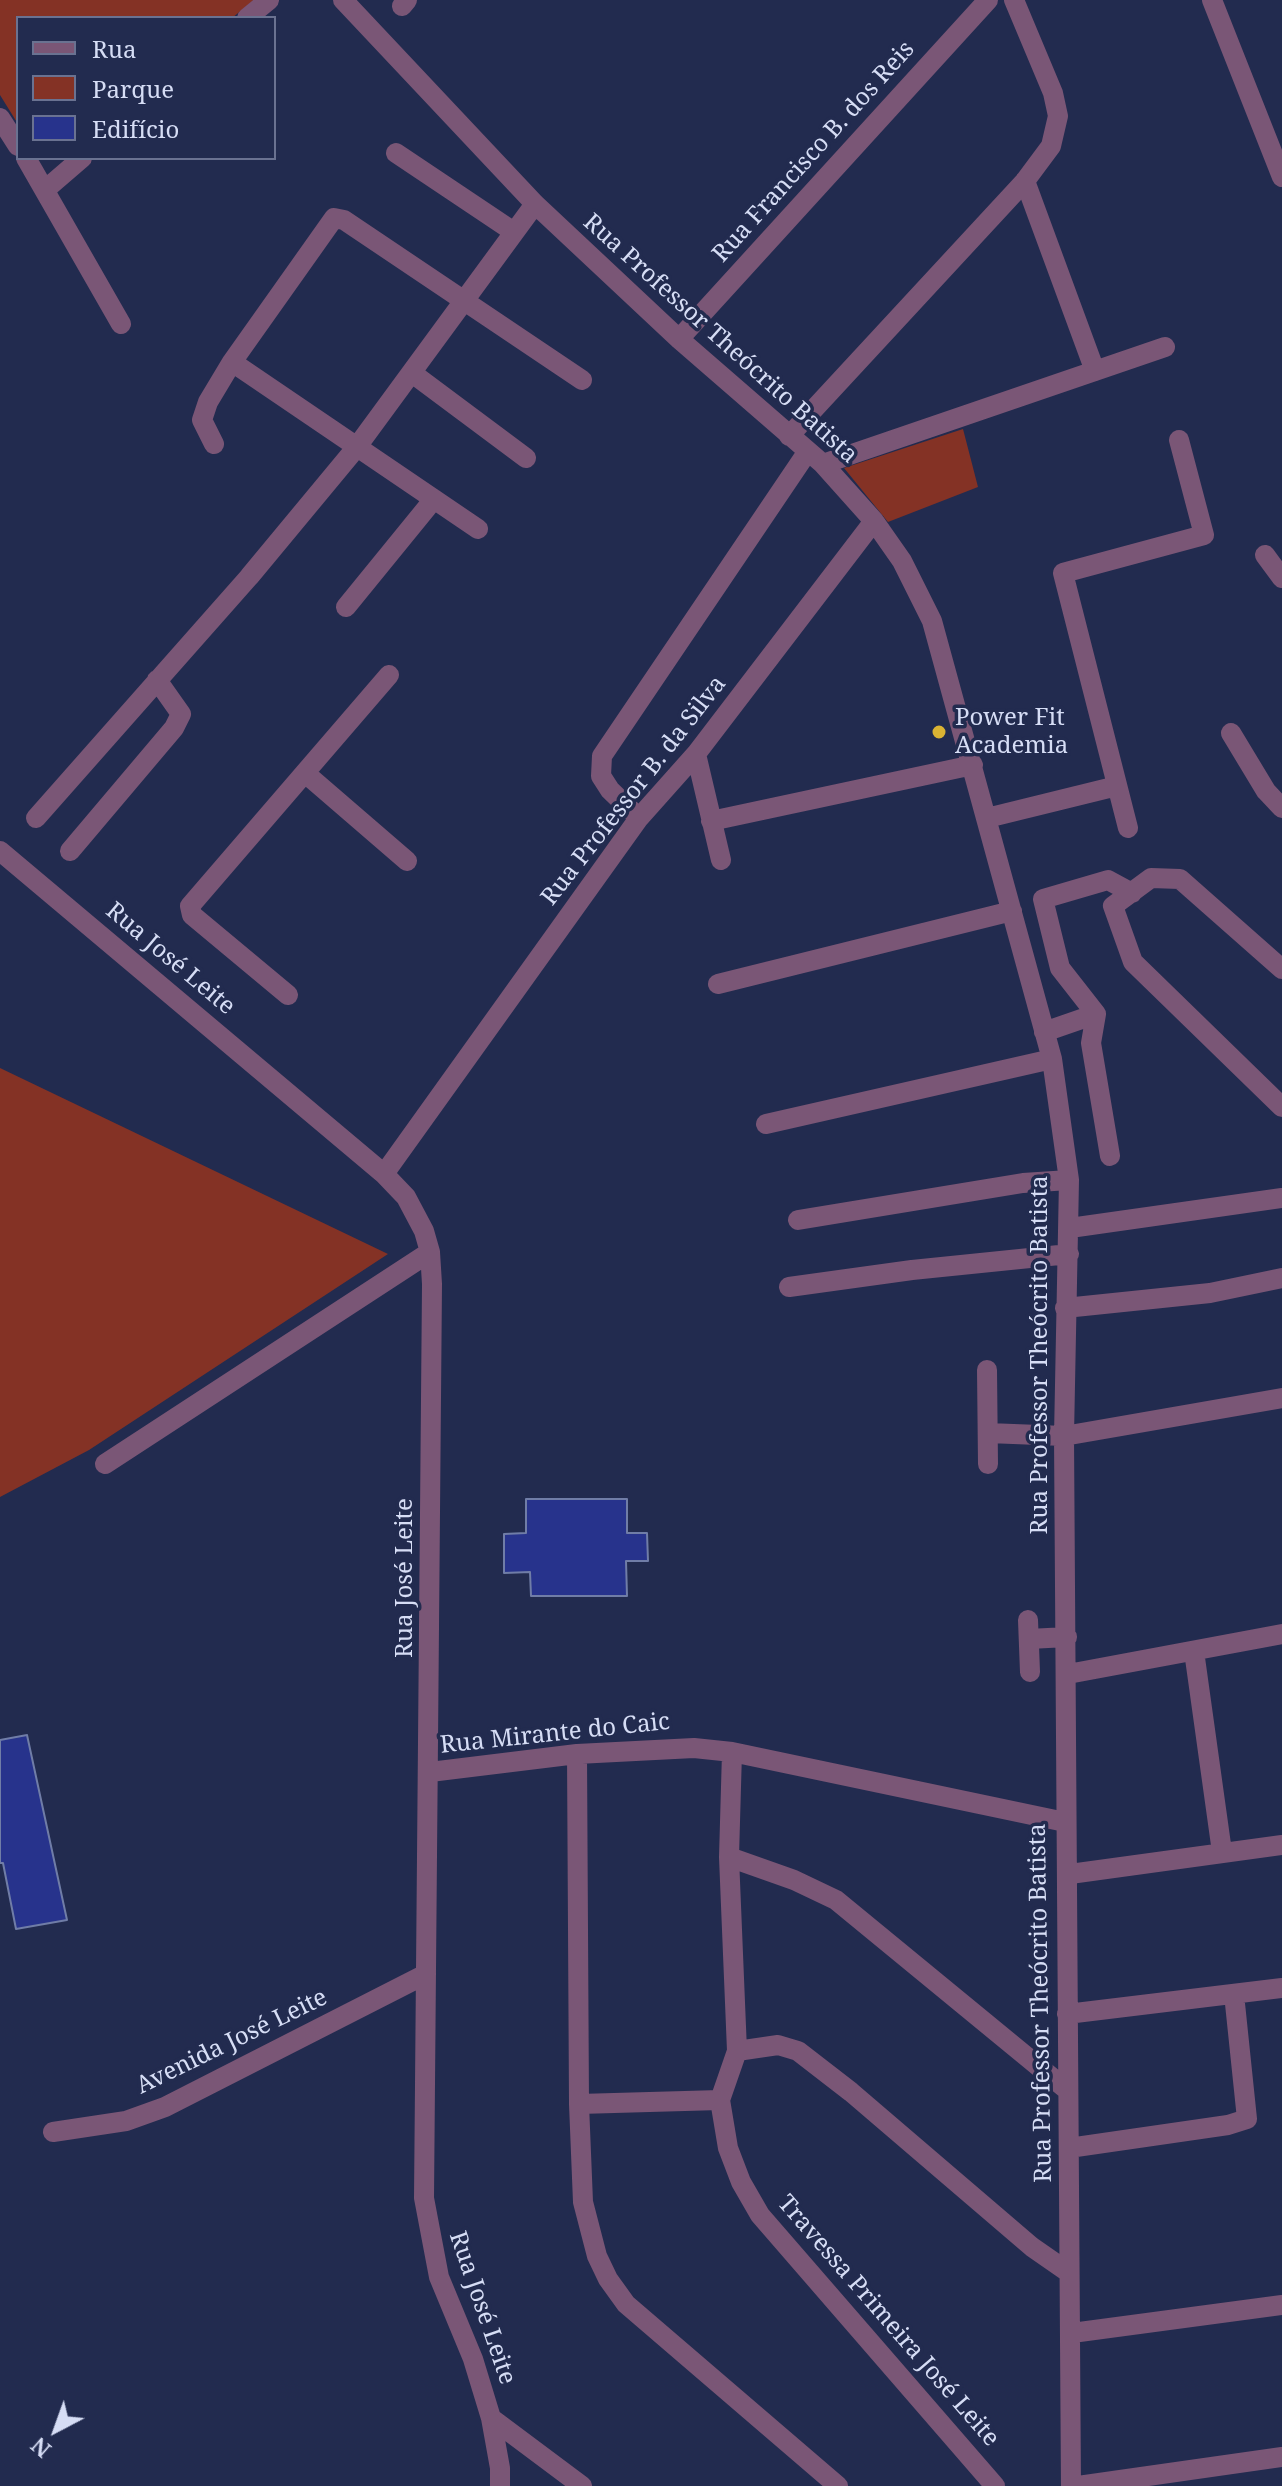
<!DOCTYPE html>
<meta charset="utf-8">
<style>
body{margin:0}
#map{position:relative;width:1282px;height:2486px;overflow:hidden;background:#222b4f;font-family:"Noto Serif",serif}
canvas{display:block}
.legend{position:absolute;left:16px;top:16px;width:260px;height:144px;box-sizing:border-box;background:#222b4f;border:2px solid #6a7291;margin:0;padding:10px 14px;list-style:none;font-size:24px;color:#d6ddf5}
.legend li{display:flex;align-items:center;gap:16px;height:40px}
.legend b{width:40px;border:2px solid #6a7291}
.north{position:absolute;left:16px;top:2390px;width:80px;height:80px;-webkit-text-stroke:6px #222b4f;paint-order:stroke;rotate:221deg;font-size:22px;font-weight:700;line-height:32px;text-align:center;color:#d6ddf5}
.north::after{content:'';display:block;margin:auto;width:28px;height:36px;background:#d6ddf5;clip-path:polygon(50% 0,100% 100%,50% 72%,0 100%)}
</style>
<div id="map">
<canvas width="1282" height="2486"></canvas>
<ul class="legend">
<li><b style="height:10px;background:#7a5676"></b>Rua</li>
<li><b style="height:22px;background:#843225"></b>Parque</li>
<li><b style="height:22px;background:#27338c"></b>Edifício</li>
</ul>
<div class="north">N</div>
</div>
<script>
const ctx = document.querySelector('canvas').getContext('2d');
ctx.lineJoin = 'round';
function fill(path, color) {
  ctx.fillStyle = color;
  ctx.fill(path, 'evenodd');
}
function shape(rows) {
  const path = new Path2D();
  for (const r of rows) {
    path.moveTo(r[0], r[1]);
    for (let i = 2; i < r.length; i += 2) path.lineTo(r[i], r[i + 1]);
  }
  return path;
}
function stroke(path, color, width, dash) {
  ctx.strokeStyle = color;
  ctx.lineWidth = width;
  ctx.lineCap = dash ? 'butt' : 'round';
  ctx.setLineDash(dash || []);
  ctx.stroke(path);
}
function label(font, color, halo, rows, align = 'center') {
  ctx.font = font + ' "Noto Serif",serif';
  ctx.lineWidth = 7;
  ctx.setLineDash([]);
  ctx.textBaseline = 'middle';
  ctx.strokeStyle = halo;
  ctx.fillStyle = color;
  for (const [text, x, y, turn = 0] of rows) {
    ctx.save();
    ctx.translate(x, y);
    ctx.rotate((+turn || 0) * Math.PI / 180);
    ctx.textAlign = isNaN(turn) ? turn : align;
    if (halo) ctx.strokeText(text, 0, 0);
    ctx.fillText(text, 0, 0);
    ctx.restore();
  }
}
fill(shape([
 [0,0,254,0,232,18,18,18,18,124,0,95],
 [963,429,978,487,888,522,844,468],
 [0,1068,388,1254,89,1450,0,1497]
]), '#843225');
const building = shape([
 [526,1499,627,1499,627,1533,647,1533,648,1561,626,1561,627,1596,531,1596,530,1572,504,1573,504,1534,526,1533,526,1499],
 [27,1735,67,1920,16,1929,3,1863,0,1863,0,1740,27,1735]
]);
fill(building, '#27338c');
stroke(building, '#707da7', 2);
stroke(shape([
 [343,0,535,204,679,339,823,464,874,521,902,561,932,621,1052,1059,1069,1180,1064,1436,1071,2486],
 [1212,0,1282,177],
 [402,6,407,0],
 [247,18,269,0],
 [0,118,18,146],
 [396,153,514,232],
 [26,158,121,324],
 [1025,181,1095,371],
 [46,189,82,158],
 [679,339,988,0],
 [232,362,478,529],
 [412,373,526,458],
 [789,436,1025,181,1051,146,1058,116,1053,93,1014,0],
 [214,444,202,420,208,402,232,362,334,218,344,220,582,380],
 [823,464,1165,347],
 [1265,555,1282,578],
 [346,607,434,499],
 [1231,733,1266,791,1282,808],
 [696,754,721,860],
 [305,773,407,861],
 [36,818,249,577,356,448,535,204],
 [639,818,610,790,601,776,602,756,808,451],
 [987,818,1117,786],
 [711,821,973,765],
 [1128,828,1063,573,1204,535,1179,440],
 [0,851,384,1174,406,1197,424,1231,430,1252,432,1284,424,2198,439,2277,473,2359,491,2418,500,2468,500,2486],
 [70,851,174,728,181,714,157,680],
 [1282,969,1180,879,1151,878,1113,906,1133,962,1282,1107],
 [718,984,1012,911],
 [288,995,192,915,190,906,389,675],
 [1044,1032,1096,1014],
 [766,1124,1052,1059],
 [1110,1156,1091,1043,1096,1014,1060,968,1043,899,1108,880,1132,893],
 [384,1174,639,818,696,754,874,521],
 [798,1220,1023,1183,1069,1180],
 [1070,1228,1282,1198],
 [789,1287,912,1270,1069,1254],
 [1065,1308,1210,1293,1282,1278],
 [987,1370,988,1464],
 [988,1433,1064,1436,1282,1398],
 [105,1464,430,1252],
 [1028,1620,1030,1672],
 [1029,1639,1067,1637],
 [1194,1651,1222,1852],
 [1068,1674,1282,1634],
 [732,1752,729,1857,737,2051,720,2100,728,2148,741,2182,760,2215,995,2486],
 [577,1754,579,2104,583,2202,597,2256,608,2279,626,2304,838,2486],
 [430,1772,577,1754,694,1748,732,1752,1065,1822],
 [729,1857,794,1880,836,1900,1066,2089],
 [1070,1874,1282,1845],
 [1067,2014,1282,1988],
 [737,2051,778,2045,798,2051,851,2092,1032,2247,1068,2272],
 [579,2104,720,2100],
 [53,2132,126,2121,165,2107,426,1974],
 [1069,2148,1228,2125,1247,2119,1234,1994],
 [1072,2333,1282,2305],
 [491,2418,582,2486],
 [1078,2486,1282,2457]
]), '#7a5676', 20);
for (const [x, y, r, color] of [
 [939,732,8,"#dab333"]
]) {
  const dot = new Path2D();
  dot.arc(x, y, r, 0, 2 * Math.PI);
  ctx.fillStyle = color;
  ctx.fill(dot);
  stroke(dot, '#222b4f', 3);
}
label('24px', '#d6ddf5', '#222b4f', [
 ["Rua Francisco B. dos Reis",814,152,-48],
 ["Rua Professor Theócrito Batista",720,339,42],
 ["Rua Professor B. da Silva",634,791,-52],
 ["Rua José Leite",170,959,40],
 ["Rua Professor Theócrito Batista",1040,1355,-90],
 ["Rua José Leite",405,1578,-90],
 ["Rua Mirante do Caic",555,1734,-6],
 ["Rua Professor Theócrito Batista",1041,2003,-91],
 ["Avenida José Leite",232,2042,-26],
 ["Rua José Leite",482,2308,71],
 ["Travessa Primeira José Leite",888,2321,49]
]);
label('24px', '#d6ddf5', '#222b4f', [
 ["Power Fit",955,718],
 ["Academia",955,746]
], 'left');
</script>
